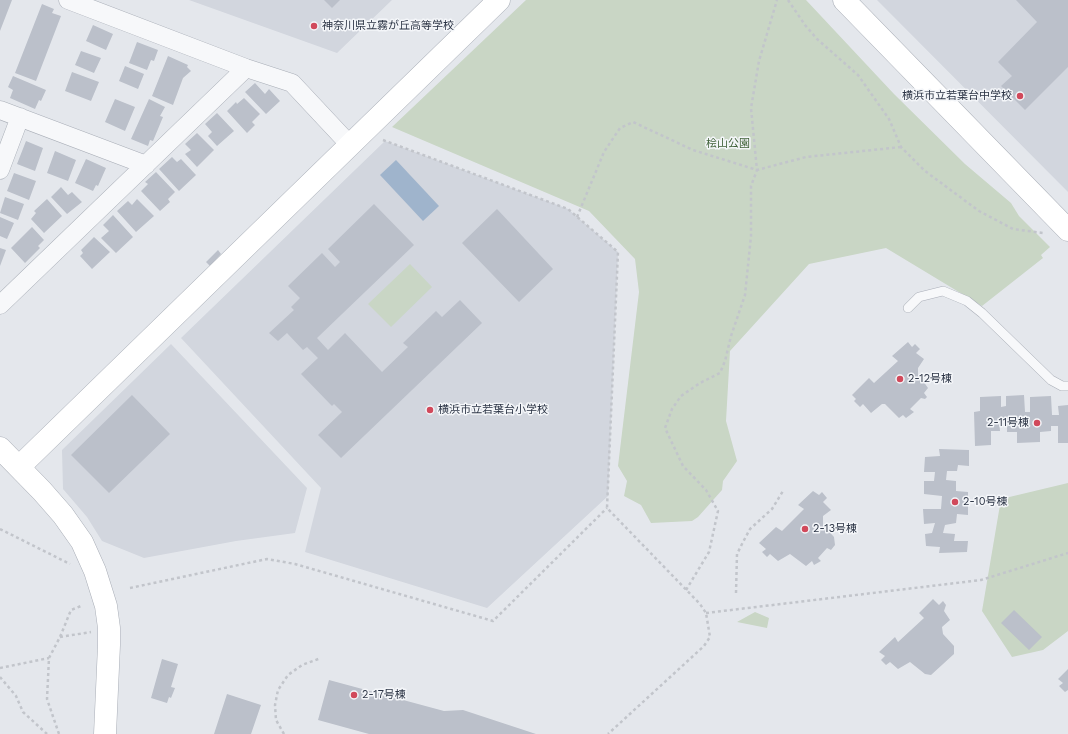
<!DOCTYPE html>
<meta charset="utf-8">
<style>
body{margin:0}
canvas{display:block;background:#e4e7ec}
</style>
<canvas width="1068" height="734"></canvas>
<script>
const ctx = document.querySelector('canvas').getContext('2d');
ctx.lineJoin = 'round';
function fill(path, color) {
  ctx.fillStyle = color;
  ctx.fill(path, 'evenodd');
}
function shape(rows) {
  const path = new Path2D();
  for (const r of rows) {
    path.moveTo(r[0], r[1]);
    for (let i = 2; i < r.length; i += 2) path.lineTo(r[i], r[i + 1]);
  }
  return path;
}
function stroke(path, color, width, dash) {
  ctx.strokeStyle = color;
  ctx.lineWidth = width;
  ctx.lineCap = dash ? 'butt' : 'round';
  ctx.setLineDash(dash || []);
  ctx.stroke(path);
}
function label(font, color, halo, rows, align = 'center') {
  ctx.font = font + ' "Work Sans","Noto Sans JP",sans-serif';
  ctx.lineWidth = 3;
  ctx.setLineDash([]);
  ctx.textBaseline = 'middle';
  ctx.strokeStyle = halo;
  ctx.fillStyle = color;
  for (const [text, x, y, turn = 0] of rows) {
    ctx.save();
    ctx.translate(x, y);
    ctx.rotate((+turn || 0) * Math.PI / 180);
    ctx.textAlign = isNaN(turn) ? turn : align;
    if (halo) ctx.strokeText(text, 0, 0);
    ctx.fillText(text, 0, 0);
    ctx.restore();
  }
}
fill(shape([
 [189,0,392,0,337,53],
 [877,0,1068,0,1068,192],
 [385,141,568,209,618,252,608,496,487,608,305,552,321,488,181,338],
 [171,344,307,488,295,533,236,541,144,558,102,541,87,517,63,489,62,450]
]), '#d2d6de');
fill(shape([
 [526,0,806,0,894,94,965,164,1011,203,1019,216,1050,247,1041,255,1043,258,982,306,886,248,809,264,730,351,726,421,737,461,723,481,722,490,698,517,692,521,651,523,641,505,624,496,627,481,618,466,639,292,635,259,589,211,392,127],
 [410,264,432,287,391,327,368,304],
 [1068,483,1068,631,1043,650,1012,657,982,611,1001,499],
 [755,612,769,618,767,628,737,622]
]), '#c9d6c5');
fill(shape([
 [396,160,439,206,423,221,380,175]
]), '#9fb4cc');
fill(shape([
 [0,0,12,0,0,31],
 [324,0,340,0,332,8],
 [1016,0,1068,0,1068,67,1025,110,1001,86,1012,76,998,62,1037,22],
 [42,4,54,9,52,13,61,16,36,81,15,73],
 [93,25,113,34,106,50,86,41],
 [137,42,158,50,154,61,151,60,147,70,129,63],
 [81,51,101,58,94,73,75,65],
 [168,56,188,65,187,67,191,71,183,78,173,105,152,96],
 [125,66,144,74,138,89,119,81],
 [72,72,99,82,91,101,65,91],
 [13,76,46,90,41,101,39,100,35,109,10,98,13,90,8,87],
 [255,83,265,94,269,89,280,101,266,114,245,92],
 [244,98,260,114,252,122,255,125,247,133,227,111,236,102,237,104],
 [115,99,135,107,125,131,105,122],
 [149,99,165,107,160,116,163,117,153,141,150,140,148,146,131,139],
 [217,113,234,131,217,146,208,136,212,132,205,124],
 [197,133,214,150,197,167,185,154,191,150,185,144],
 [26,141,43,148,35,171,17,164],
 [55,151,76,160,68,181,47,173],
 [172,157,177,162,181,159,196,175,179,191,159,169],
 [86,159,106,168,98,186,96,185,93,191,75,183],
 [156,172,175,192,168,199,170,202,160,211,141,191,148,184,145,182],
 [14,173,36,181,29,200,7,191],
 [61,187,68,195,72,192,82,202,67,214,51,197],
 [5,197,24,204,18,220,0,213],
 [47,199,62,216,44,233,31,219,36,213,34,211],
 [137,199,154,216,136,232,117,211,128,201,132,205],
 [374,204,414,245,317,338,328,350,345,333,382,372,408,347,403,343,436,311,442,317,460,300,482,323,341,458,318,435,342,412,334,404,332,406,301,374,318,358,307,347,303,350,287,333,278,341,269,333,294,310,291,307,300,298,288,286,322,253,335,267,340,262,328,249],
 [497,209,553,269,519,302,462,243],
 [113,215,133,237,116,253,101,238,109,231,103,225],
 [0,217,14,223,7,239,0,236],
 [32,227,44,240,38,246,40,248,25,263,11,248],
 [94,237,110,252,92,269,80,256,83,253,81,250],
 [0,248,6,250,0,266],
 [218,250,221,254,210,266,206,262],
 [908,342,912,347,915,344,920,349,916,353,924,359,918,368,918,374,928,388,924,393,927,397,925,399,921,398,910,409,914,412,906,418,903,415,899,418,885,404,882,404,871,413,863,404,860,407,854,401,856,399,852,395,869,378,874,383,898,361,892,356],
 [132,395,170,434,109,493,71,455],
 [1024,395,1025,412,1030,412,1030,397,1051,396,1052,415,1059,415,1058,406,1068,405,1068,443,1058,443,1058,426,1051,426,1051,431,1040,432,1040,442,1017,443,1017,432,1007,432,1007,419,999,419,1000,431,991,431,991,445,975,446,974,412,980,411,980,397,1001,396,1001,407,1006,406,1006,396],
 [939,449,969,450,969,466,958,465,957,471,947,471,946,480,956,481,956,491,968,492,968,515,957,514,956,523,945,525,943,533,955,534,954,541,968,541,967,552,939,553,940,547,926,546,925,534,932,533,935,523,924,524,923,509,941,509,942,496,924,494,924,481,934,481,935,472,924,472,925,457,940,456],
 [813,491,819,495,822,492,827,498,823,502,831,510,823,516,823,525,834,537,835,545,831,550,827,548,818,558,821,561,814,565,812,561,806,566,790,554,778,561,770,554,767,557,762,552,766,549,759,543,776,527,782,531,804,509,798,505],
 [933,599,939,605,943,601,946,605,944,611,950,620,942,627,943,634,954,646,954,654,931,675,925,674,910,662,898,669,890,662,886,665,881,660,885,656,879,652,895,637,898,642,924,618,919,613],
 [1014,610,1042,637,1029,650,1001,623],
 [162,659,178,664,171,687,175,688,171,698,169,697,167,703,151,698],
 [1068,669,1068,690,1065,692,1059,686,1063,683,1058,679],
 [329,680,444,711,463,710,536,734,369,734,318,720],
 [227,694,261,705,251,734,214,734]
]), '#bbc0ca');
const lane = shape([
 [908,308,919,297,943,291,967,301,982,313,1051,380,1062,386,1068,386]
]);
const street = shape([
 [68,0,246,68,292,83,350,145],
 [0,110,146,165],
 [0,170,20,117],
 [0,305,246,68]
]);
const secondary = shape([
 [844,0,1068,230],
 [0,448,42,491,63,515,82,542,95,571,106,606,109,628,109,645,105,734],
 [19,467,499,0]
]);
stroke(lane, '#a9aeb7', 10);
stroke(street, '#a9aeb7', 19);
stroke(secondary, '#a9aeb7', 23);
stroke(shape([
 [788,0,805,25,817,39,858,75,889,119,901,147,925,171,979,211,1013,229,1043,233],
 [383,140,568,209,618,252,607,508,700,604,706,613,710,637,704,646,608,734],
 [577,217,604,152,620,128,633,122,693,150,757,170,806,157,901,147],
 [0,529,70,564],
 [130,588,267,559,295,564,493,621,607,508],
 [686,590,709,552,718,511,706,490,683,466,665,428,672,409,681,396,700,383,720,373,725,361,731,336,745,295,751,236,751,186,757,170,751,108,759,61,777,0],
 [736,593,737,554,743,542,750,529,772,509,783,491],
 [706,613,981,580,1068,553],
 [60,637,91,632],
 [0,668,49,658],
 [0,677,16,696,23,712,47,734],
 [59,734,47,699,49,658,60,637,71,610,81,606],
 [284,734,276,720,275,705,278,690,288,675,302,665,321,658]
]), '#c2c5cb', 2.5, [3, 3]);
stroke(lane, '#f7f8fa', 9);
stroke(street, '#f7f8fa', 18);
stroke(secondary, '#fff', 22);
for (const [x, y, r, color] of [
 [314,26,4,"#d1495b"],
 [1020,96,4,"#d1495b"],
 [900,379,4,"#d1495b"],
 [430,410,4,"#d1495b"],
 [1037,423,4,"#d1495b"],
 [955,502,4,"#d1495b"],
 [805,529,4,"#d1495b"],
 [354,695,4,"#d1495b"]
]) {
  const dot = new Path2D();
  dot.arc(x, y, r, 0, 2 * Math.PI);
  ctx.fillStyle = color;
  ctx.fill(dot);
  stroke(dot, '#f4f6f9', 1.5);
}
label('11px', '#2b3445', '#f4f6f9', [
 ["神奈川県立霧が丘高等学校",322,26],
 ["横浜市立若葉台中学校",1012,96,"right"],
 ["2-12号棟",908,379],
 ["横浜市立若葉台小学校",438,410],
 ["2-11号棟",1029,423,"right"],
 ["2-10号棟",963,502],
 ["2-13号棟",813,529],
 ["2-17号棟",362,695]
], 'left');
label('11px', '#3f6138', '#f4f6f9', [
 ["桧山公園",728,144]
]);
</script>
